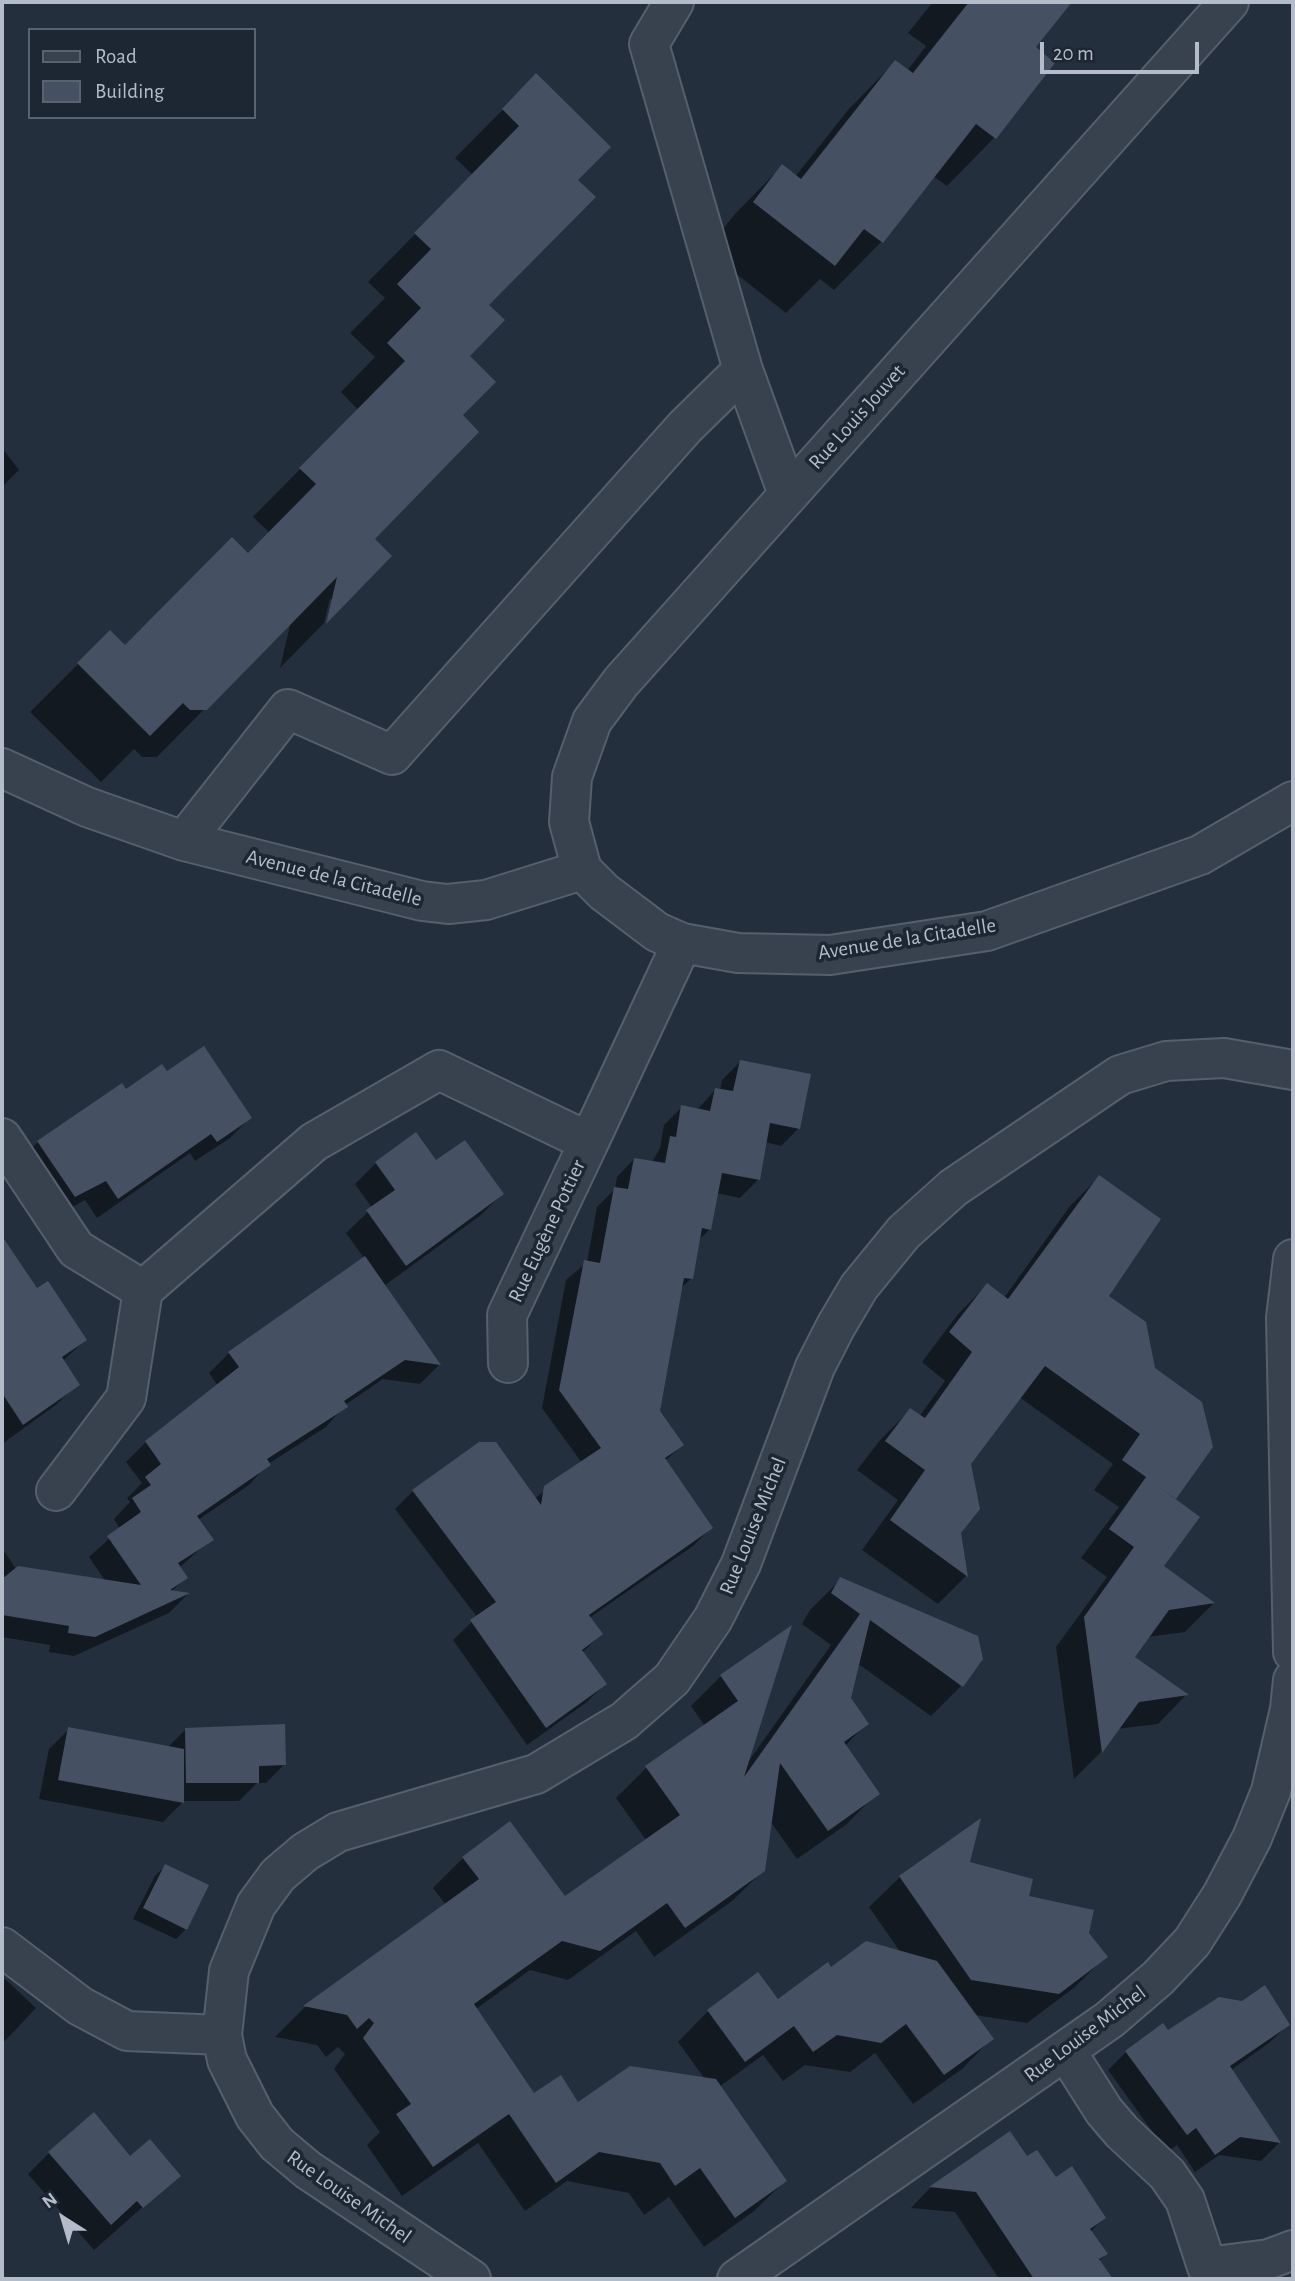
<!DOCTYPE html>
<meta charset="utf-8">
<style>
body{margin:0}
#map{position:relative;width:1295px;height:2281px;overflow:hidden;background:#242f3e;font-family:"Alegreya Sans",sans-serif}
canvas{display:block}
.frame{position:absolute;inset:0;border:4px solid #b4bcc9;pointer-events:none}
.legend{position:absolute;left:28px;top:28px;width:228px;height:91px;box-sizing:border-box;background:#1d2633;border:2px solid #59626f;margin:0;padding:9px 12px;list-style:none;font-size:21px;color:#b4bcc9}
.legend li{display:flex;align-items:center;gap:14px;height:35px}
.legend b{width:35px;border:2px solid #59626f}
.north{position:absolute;left:28px;top:2183px;width:70px;height:70px;-webkit-text-stroke:5px #1d2633;paint-order:stroke;rotate:323deg;font-size:19px;font-weight:700;line-height:28px;text-align:center;color:#b4bcc9}
.north::after{content:'';display:block;margin:auto;width:24px;height:32px;background:#b4bcc9;clip-path:polygon(50% 0,100% 100%,50% 72%,0 100%)}
.scale{position:absolute;left:1040px;top:42px;width:159px;height:32px;box-sizing:border-box;border:4px solid #b4bcc9;border-top:0;padding-left:9px;font-size:21px;line-height:24px;white-space:nowrap;color:#b4bcc9;-webkit-text-stroke:5px #1d2633;paint-order:stroke}
</style>
<div id="map">
<canvas width="1295" height="2281"></canvas>
<div class="frame"></div>
<ul class="legend">
<li><b style="height:9px;background:#38414e"></b>Road</li>
<li><b style="height:19px;background:#455162"></b>Building</li>
</ul>
<div class="north">N</div>
<div class="scale">20 m</div>
</div>
<script>
const c = document.querySelector('canvas').getContext('2d');
c.lineJoin = 'round';
function fillPath(path, color) { c.fillStyle = color; c.fill(path, 'evenodd'); }
const shape = rows => new Path2D(rows.map(r => 'M' + r).join(''));
function strokePath(path, color, width, dash) { c.strokeStyle = color; c.lineWidth = width; c.lineCap = dash ? 'butt' : 'round'; c.setLineDash(dash || []); c.stroke(path); }
function write(font, color, halo, rows, align = 'center') {
  c.font = font + ' "Alegreya Sans",sans-serif'; c.lineWidth = 7; c.setLineDash([]); c.textBaseline = 'middle'; c.strokeStyle = halo; c.fillStyle = color; for (const [text, x, y, turn = 0] of rows) {
    c.save(); c.translate(x, y); c.rotate((+turn || 0) * Math.PI / 180); c.textAlign = isNaN(turn) ? turn : align; if (halo) c.strokeText(text, 0, 0); c.fillText(text, 0, 0); c.restore();
  }
}
const shadow = shape([
 [933,2,1070,2,1034,47,1052,63,994,138,947,186,933,176,881,242,834,290,820,279,786,313,706,250,735,214,782,166,795,177,848,110,895,62,907,71,926,46,908,33],
 [536,76,576,180,487,305,467,356,461,416,372,539,334,600,330,599,324,623,280,668,291,621,157,757,142,757,134,749,101,782,30,712,110,632,125,647,248,555,270,533,253,517,358,410,341,392,375,357,350,333,385,298,368,282,473,175,455,158],
 [2,448,19,470,2,487],
 [740,1062,799,1128,781,1146,765,1142,758,1180,740,1198,716,1193,710,1229,698,1241,692,1278,680,1289,659,1411,682,1445,665,1461,711,1528,693,1546,589,1618,601,1634,582,1653,605,1684,587,1702,527,1745,453,1640,477,1617,395,1509,413,1491,534,1499,582,1463,542,1408,566,1280,587,1262,597,1207,615,1189,617,1177,634,1159,652,1162,660,1148,664,1125,682,1107,697,1110,715,1090,720,1091,722,1080],
 [167,1074,250,1118,230,1138,195,1161,190,1153,97,1218,85,1200,54,1217,17,1163,38,1142],
 [376,1163,435,1163,502,1194,481,1215,384,1286,439,1365,420,1384,383,1379,345,1405,326,1427,268,1464,249,1485,198,1520,211,1539,179,1568,186,1578,171,1592,187,1595,169,1613,74,1656,49,1652,50,1645,2,1637,2,1548,16,1569,106,1582,89,1557,120,1529,114,1519,130,1502,127,1498,142,1483,126,1462,146,1442,218,1386,209,1373,229,1353,364,1258,346,1233,372,1208,355,1184],
 [1099,1177,1106,1297,1175,1498,1162,1566,1213,1604,1185,1632,1147,1637,1132,1657,1186,1695,1158,1724,1117,1729,1101,1752,1074,1779,1056,1647,1107,1577,1081,1558,1119,1507,1094,1490,1113,1464,1019,1397,969,1464,959,1533,966,1576,938,1604,862,1550,898,1500,857,1470,881,1439,910,1410,919,1417,945,1381,922,1362,958,1314,987,1285,1004,1298,1070,1206],
 [2,1253,16,1277,37,1291,85,1340,63,1361,77,1384,57,1404,2,1444],
 [840,1580,961,1686,931,1716,857,1663,849,1698,866,1724,845,1746,877,1793,847,1824,797,1859,770,1821,763,1871,732,1901,654,1957,636,1931,568,1980,530,1970,476,2009,533,2096,577,2104,705,2079,678,2042,708,2011,757,1974,777,2001,830,1969,901,1953,869,1907,900,1877,978,1822,968,1863,1087,1933,1105,1957,1075,1987,1027,2023,974,2015,992,2038,962,2069,913,2104,875,2053,850,2072,805,2065,783,2081,763,2055,719,2087,785,2181,754,2211,704,2247,669,2197,644,2215,629,2193,567,2181,525,2211,478,2143,402,2196,367,2145,380,2132,334,2069,345,2054,338,2047,326,2057,317,2045,275,2037,304,2008,446,1905,433,1888,463,1858,565,1898,646,1840,616,1798,646,1768,705,1726,691,1706,721,1676,789,1629,748,1762,831,1645,802,1624,810,1610],
 [69,1729,167,1748,185,1730,285,1764,266,1783,257,1783,239,1801,184,1801,163,1822,39,1799,49,1749],
 [165,1866,186,1929,176,1939,133,1919,155,1876],
 [5,1979,36,2008,2,2044,2,1982],
 [1288,2025,1269,2043,1231,2070,1279,2143,1261,2161,1219,2155,1195,2172,1177,2145,1167,2152,1108,2070,1126,2052,1168,2033],
 [1010,2133,1027,2159,1104,2218,1090,2232,1106,2254,1098,2262,1111,2279,999,2279,955,2212,911,2208,930,2188],
 [49,2153,179,2175,94,2250,28,2174]
]);
const building = shape([
 [969,2,1072,2,1036,47,1055,63,996,139,976,124,883,243,864,229,835,266,753,202,782,164,801,179,895,60,913,73],
 [536,73,611,147,578,180,596,197,489,305,505,320,470,356,496,382,463,415,479,432,375,539,392,556,326,624,337,577,207,710,190,710,183,703,150,736,77,663,110,630,125,645,232,537,248,553,316,484,299,468,405,361,387,343,421,308,397,284,431,249,414,233,519,126,502,109],
 [204,1046,252,1118,217,1142,211,1134,118,1199,106,1181,75,1197,37,1141,122,1083,126,1089,162,1064,167,1071],
 [740,1060,811,1074,800,1129,770,1123,760,1180,722,1173,711,1230,702,1228,693,1279,684,1278,660,1411,684,1445,665,1458,713,1528,589,1615,603,1634,582,1650,607,1684,546,1728,470,1620,496,1602,412,1490,479,1442,496,1442,541,1505,544,1486,601,1448,559,1390,584,1260,600,1263,614,1187,628,1189,634,1158,665,1163,670,1136,676,1137,681,1105,710,1111,715,1088,733,1091],
 [416,1132,436,1160,465,1140,504,1194,406,1266,366,1210,395,1190,375,1162],
 [1099,1175,1161,1219,1109,1296,1146,1322,1155,1368,1202,1402,1213,1447,1176,1499,1158,1486,1200,1517,1164,1566,1215,1603,1169,1610,1135,1657,1189,1695,1139,1702,1102,1753,1084,1617,1134,1547,1109,1529,1146,1477,1122,1460,1140,1434,1045,1366,971,1464,980,1509,961,1533,968,1577,890,1520,925,1470,885,1441,910,1408,925,1418,972,1352,949,1332,987,1283,1008,1299],
 [2,1236,37,1288,48,1281,87,1340,62,1357,80,1385,23,1425,2,1393],
 [365,1256,441,1365,405,1360,344,1401,348,1407,267,1459,271,1465,197,1516,214,1540,178,1563,188,1578,170,1590,190,1593,95,1637,68,1633,69,1626,2,1615,2,1579,18,1566,141,1585,107,1536,141,1512,132,1498,151,1485,145,1477,161,1464,145,1441,239,1367,228,1352],
 [840,1577,978,1636,983,1659,963,1687,870,1620,851,1698,869,1724,844,1742,880,1794,828,1831,780,1763,765,1871,685,1928,667,1903,600,1951,562,1941,474,2004,534,2093,561,2075,578,2102,630,2066,716,2079,787,2181,735,2218,700,2168,675,2186,660,2163,599,2152,556,2183,509,2114,433,2167,396,2114,411,2104,363,2038,374,2023,369,2018,357,2029,347,2015,303,2006,479,1879,462,1857,510,1821,565,1896,680,1815,645,1766,738,1701,720,1675,792,1625,744,1777,860,1614,831,1593],
 [285,1724,286,1765,259,1766,259,1783,186,1783,185,1728],
 [68,1727,184,1749,184,1803,58,1780],
 [981,1818,970,1862,1033,1879,1029,1896,1094,1910,1089,1933,1108,1957,1059,1994,971,1980,899,1876],
 [165,1864,209,1885,187,1930,143,1908],
 [866,1941,937,1961,994,2039,944,2075,906,2024,881,2043,837,2035,813,2052,794,2026,745,2062,707,2010,758,1972,778,1999,828,1962,831,1967],
 [1265,1985,1290,2025,1230,2066,1281,2143,1240,2137,1215,2155,1196,2128,1187,2135,1125,2051,1163,2023,1168,2030,1219,1997,1242,2001],
 [94,2112,130,2156,150,2139,181,2176,143,2208,137,2201,111,2225,48,2152],
 [1010,2131,1027,2156,1037,2150,1056,2177,1072,2166,1106,2218,1090,2229,1108,2254,1099,2259,1113,2279,1034,2279,976,2192,929,2187]
]);
const minor = shape([
 [674,2,649,44,743,370,788,494],
 [1229,2,621,682,592,721,572,777,569,822,582,870,604,892,657,932,682,943,738,953,830,955,987,931,1200,855,1293,801],
 [2,768,87,807,184,841,422,901,448,904,486,900,582,870],
 [184,841,288,709,392,755,685,427,743,370],
 [2,1138,76,1249,143,1290,314,1142,439,1070,589,1142,682,943],
 [1293,1259,1286,1318,1293,1652],
 [508,1363,507,1315,589,1142],
 [56,1491,126,1398,143,1290],
 [2,1947,80,2006,127,2031,222,2035],
 [1066,2051,1104,2111,1122,2132,1167,2174,1185,2200,1207,2267,1269,2259,1293,2250],
 [471,2279,308,2170,277,2144,255,2116,227,2060,222,2035,229,1971,256,1905,278,1875,305,1852,338,1832,536,1774,624,1721,672,1679,713,1619,741,1564,815,1367,836,1326,859,1287,904,1232,953,1188,1120,1075,1166,1061,1224,1058,1293,1070],
 [737,2279,1109,2020,1158,1978,1192,1942,1222,1895,1252,1838,1271,1791,1290,1709,1293,1680]
]);
const streetNames = [
 ["Rue Louis Jouvet",857,417,-48],
 ["Avenue de la Citadelle",334,878,14],
 ["Avenue de la Citadelle",907,939,-9],
 ["Rue Eugène Pottier",547,1231,-65],
 ["Rue Louise Michel",753,1526,-68],
 ["Rue Louise Michel",1085,2034,-37],
 ["Rue Louise Michel",349,2197,35]
];
fillPath(shadow, '#0007');
fillPath(building, '#455162');
strokePath(minor, '#565f6c', 42);
strokePath(minor, '#38414e', 38);
write('21px', '#b4bcc9', '#1d2633', streetNames);
</script>
